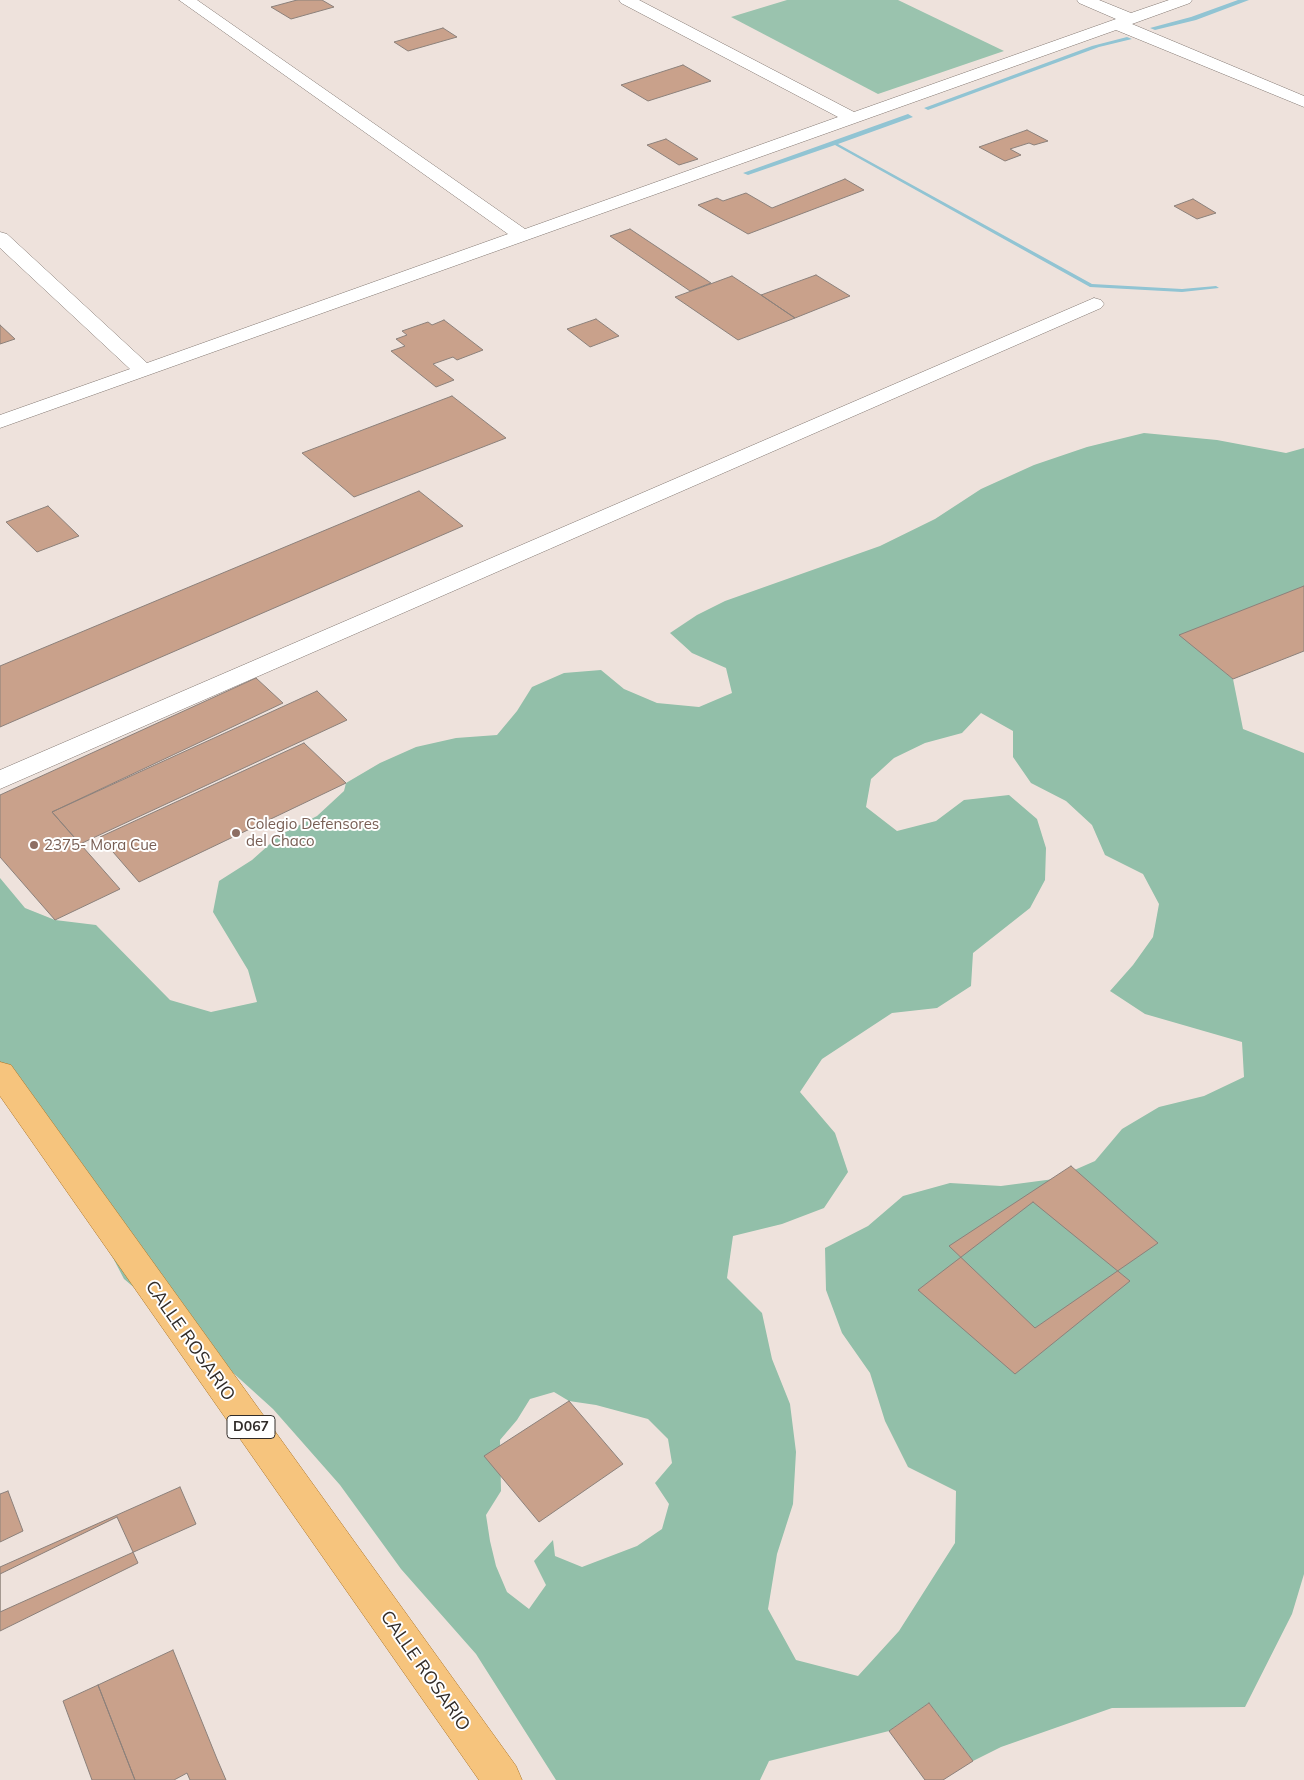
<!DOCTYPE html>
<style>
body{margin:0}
canvas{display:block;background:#eee2dc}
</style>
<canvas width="1304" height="1780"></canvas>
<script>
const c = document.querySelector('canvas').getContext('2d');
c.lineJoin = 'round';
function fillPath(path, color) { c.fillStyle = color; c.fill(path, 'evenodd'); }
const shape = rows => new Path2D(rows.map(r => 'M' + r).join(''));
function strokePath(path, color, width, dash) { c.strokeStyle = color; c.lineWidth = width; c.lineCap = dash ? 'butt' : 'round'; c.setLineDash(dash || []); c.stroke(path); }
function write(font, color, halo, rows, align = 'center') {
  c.font = font + ' Mulish,sans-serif'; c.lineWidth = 4; c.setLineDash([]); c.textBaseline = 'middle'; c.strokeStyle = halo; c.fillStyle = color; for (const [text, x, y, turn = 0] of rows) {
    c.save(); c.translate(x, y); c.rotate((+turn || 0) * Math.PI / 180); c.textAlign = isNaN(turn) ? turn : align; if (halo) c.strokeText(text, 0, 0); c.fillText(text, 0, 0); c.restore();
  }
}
const green = shape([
 [787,0,898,0,1004,51,878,94,731,17]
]);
const forest = shape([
 [1144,433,1217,440,1286,453,1304,448,1304,603,1205,634,1180,635,1233,679,1243,729,1304,753,1304,1574,1292,1614,1245,1707,1112,1708,1001,1747,973,1761,929,1703,889,1731,769,1761,760,1780,556,1780,476,1654,401,1569,340,1485,273,1409,199,1342,124,1279,87,1208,0,1090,0,878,25,908,55,920,96,925,170,1000,211,1012,257,1002,248,970,213,912,219,881,252,860,280,835,317,816,344,791,346,783,380,763,416,747,456,738,497,735,517,711,532,687,564,673,601,670,624,689,657,703,699,707,732,693,726,668,692,653,670,633,697,615,725,601,880,546,935,519,981,489,1034,465,1087,447],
 [981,713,1013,731,1013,757,1031,783,1066,801,1092,825,1105,855,1143,874,1159,904,1153,937,1133,965,1110,991,1145,1014,1242,1042,1244,1077,1204,1096,1159,1107,1122,1129,1095,1161,1054,1179,1001,1186,950,1183,903,1196,868,1226,825,1248,826,1290,842,1333,870,1373,885,1421,908,1467,956,1491,955,1543,899,1631,858,1676,796,1660,768,1609,777,1554,793,1504,796,1452,790,1404,772,1359,762,1313,727,1278,733,1236,782,1224,824,1208,848,1172,835,1133,800,1092,822,1059,892,1013,937,1008,971,986,973,953,1030,908,1045,880,1046,848,1037,819,1009,795,964,800,936,821,897,831,866,807,871,779,894,758,925,743,962,733],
 [554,1392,569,1401,596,1405,648,1419,668,1439,672,1463,655,1483,669,1504,662,1529,637,1546,582,1567,555,1556,553,1540,534,1561,546,1585,529,1609,507,1592,496,1566,490,1541,486,1515,501,1491,500,1440,517,1420,530,1399]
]);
const water = shape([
 [1238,0,1249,0,1196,20,1155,30,1150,28,1191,17],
 [1127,37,1132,39,1099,47,928,110,924,108,1092,46],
 [908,114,913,117,838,144,1092,284,1182,289,1216,286,1219,288,1182,292,1090,287,835,145,748,175,743,173]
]);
const building = shape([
 [297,0,322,0,334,7,291,19,271,7,297,0],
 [443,28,457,37,408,51,394,42,443,28],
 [683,65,711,81,648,101,621,85,683,65],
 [1027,130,1048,141,1034,145,1029,143,1010,149,1021,155,1005,161,979,147,1027,130],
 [666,139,698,159,679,165,647,145,666,139],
 [845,179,864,190,748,234,698,205,717,198,723,201,746,193,772,208,845,179],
 [1193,199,1216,213,1197,219,1174,206,1193,199],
 [630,229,711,283,690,291,610,236,630,229],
 [816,275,850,296,795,318,761,295,816,275],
 [732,276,761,295,795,318,738,340,675,297,732,276],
 [596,319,619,336,590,347,567,329,596,319],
 [444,320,483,350,457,360,453,357,433,364,454,380,436,387,391,351,405,346,396,339,407,335,402,331,428,322,432,325,444,320],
 [0,325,15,339,0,344,0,325],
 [452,396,506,438,354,497,302,453,452,396],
 [419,491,463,526,0,727,0,666,419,491],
 [48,506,79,536,37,552,6,522,48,506],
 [1304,586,1304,651,1233,679,1179,635,1304,586],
 [256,678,283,703,52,812,120,889,55,920,0,857,0,795,256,678],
 [317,691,347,720,80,844,52,812,317,691],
 [304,743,346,783,139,882,100,837,304,743],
 [1071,1166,1158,1243,1035,1328,949,1246,1071,1166],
 [1033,1202,1130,1281,1015,1374,918,1290,1033,1202],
 [569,1401,623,1464,539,1522,484,1456,569,1401],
 [180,1487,196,1524,0,1612,0,1567,180,1487],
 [8,1491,23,1531,0,1542,0,1494,8,1491],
 [117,1517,138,1563,0,1631,0,1574,117,1517],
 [173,1650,217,1759,226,1780,190,1780,187,1773,174,1780,135,1780,98,1685,173,1650],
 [98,1685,135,1780,92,1780,63,1701,98,1685],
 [929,1703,973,1761,943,1780,925,1780,889,1731,929,1703]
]);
const minor = shape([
 [179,0,197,0,525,229,838,117,621,3,619,0,639,0,854,112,1116,19,1079,3,1077,0,1099,0,1131,13,1169,0,1192,0,1190,3,1132,24,1304,96,1304,107,1116,30,0,428,0,415,130,369,0,248,0,232,7,234,147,363,508,234,179,0],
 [1094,298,1101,300,1104,304,1101,308,0,789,0,770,1094,298]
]);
const major = shape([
 [0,1062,11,1065,516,1766,522,1780,479,1780,0,1096,0,1062]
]);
const markers = [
 [236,833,5,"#8d6e63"],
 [34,845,5,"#8d6e63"]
];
const shields = [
 [251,1427,48]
];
const shieldNames = [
 ["D067",251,1427]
];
const educationNames = [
 ["Colegio Defensores",246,824],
 ["del Chaco",246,841],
 ["2375- Mora Cue",44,845]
];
const nearStreetnames = [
 ["CALLE ROSARIO",190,1341,55],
 ["CALLE ROSARIO",425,1671,55]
];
fillPath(green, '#9ac3ae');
fillPath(forest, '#92bfa9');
fillPath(water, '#91c4d3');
fillPath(building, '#c9a18b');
strokePath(building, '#8c817b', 1);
strokePath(minor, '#837872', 1);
strokePath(major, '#ad7527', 1);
fillPath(minor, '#fff');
fillPath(major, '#f6c47d');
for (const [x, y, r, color] of markers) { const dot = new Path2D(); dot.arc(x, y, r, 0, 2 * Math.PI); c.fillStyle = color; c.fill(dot); strokePath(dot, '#fff', 2); }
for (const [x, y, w] of shields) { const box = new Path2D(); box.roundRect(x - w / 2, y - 11.5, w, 23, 4); c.fillStyle = '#fff'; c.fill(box); strokePath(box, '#312c29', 1); }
write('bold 14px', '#312c29', null, shieldNames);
write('15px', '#785e54', '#fff', educationNames, 'left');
write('18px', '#312c29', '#fff', nearStreetnames);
</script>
